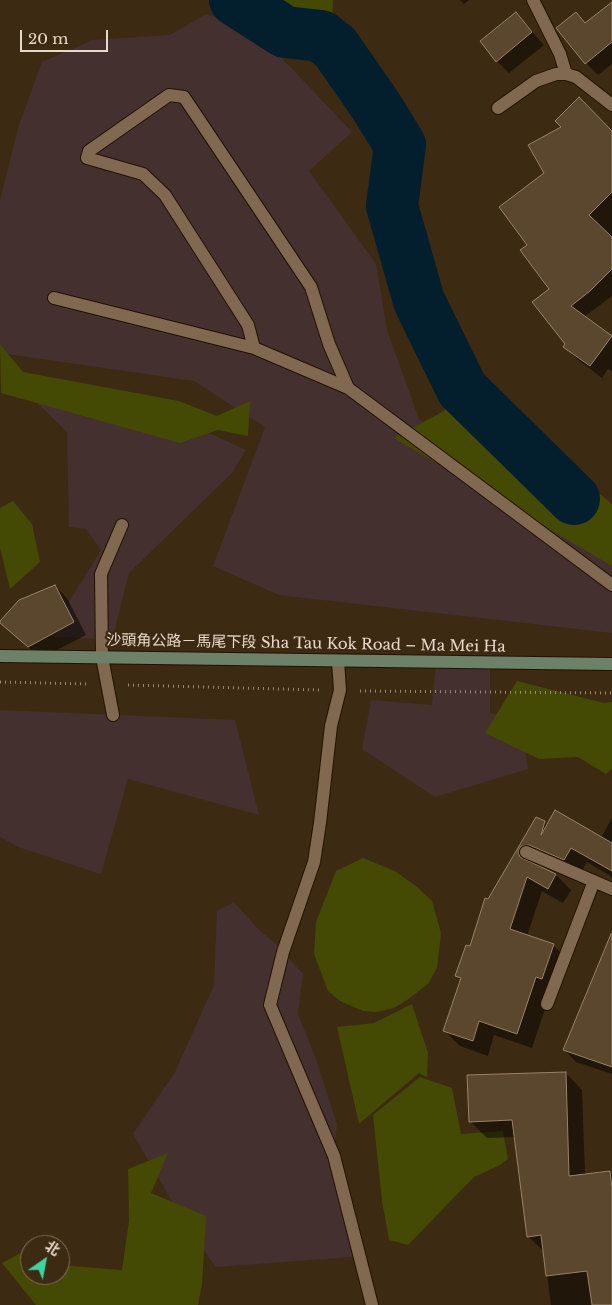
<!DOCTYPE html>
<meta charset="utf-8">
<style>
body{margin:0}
#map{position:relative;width:612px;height:1305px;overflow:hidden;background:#3d2a12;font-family:"Libre Baskerville","Noto Sans SC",serif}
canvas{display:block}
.north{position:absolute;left:20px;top:1235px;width:50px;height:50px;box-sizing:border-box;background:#3d2a12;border:1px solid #81705c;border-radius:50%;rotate:33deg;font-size:14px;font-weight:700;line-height:20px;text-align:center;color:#e6d9cb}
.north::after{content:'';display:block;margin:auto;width:18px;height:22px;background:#3cd4a4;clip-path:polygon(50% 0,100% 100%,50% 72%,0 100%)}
.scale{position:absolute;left:20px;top:30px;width:88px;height:22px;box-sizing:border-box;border:2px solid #e6d9cb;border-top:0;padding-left:6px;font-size:15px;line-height:18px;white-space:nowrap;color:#e6d9cb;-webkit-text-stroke:4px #3d2a12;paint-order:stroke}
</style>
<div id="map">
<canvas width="612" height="1305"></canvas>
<div class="north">北</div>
<div class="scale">20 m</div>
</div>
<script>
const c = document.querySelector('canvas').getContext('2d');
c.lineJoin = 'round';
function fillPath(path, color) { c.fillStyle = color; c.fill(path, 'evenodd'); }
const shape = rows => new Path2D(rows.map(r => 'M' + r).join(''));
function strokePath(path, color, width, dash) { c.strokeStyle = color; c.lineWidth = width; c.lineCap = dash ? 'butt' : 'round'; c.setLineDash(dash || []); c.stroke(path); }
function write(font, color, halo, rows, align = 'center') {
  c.font = font + ' "Libre Baskerville","Noto Sans SC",serif'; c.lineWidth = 4.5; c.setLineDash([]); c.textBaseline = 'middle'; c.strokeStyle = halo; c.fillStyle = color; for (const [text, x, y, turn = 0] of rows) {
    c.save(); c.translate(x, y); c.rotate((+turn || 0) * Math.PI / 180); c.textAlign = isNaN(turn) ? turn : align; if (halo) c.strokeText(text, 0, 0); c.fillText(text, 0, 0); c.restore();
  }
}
const industrial = shape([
 [206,14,261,36,352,132,309,171,376,264,387,330,419,419,612,534,612,633,279,595,213,566,265,427,194,381,0,353,0,201,19,125,42,62,93,40,170,35],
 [29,395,131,397,246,450,232,473,129,573,112,640,48,636,101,550,86,529,69,527,67,432],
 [436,662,490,663,490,713,521,720,528,769,435,797,362,749,371,700,432,705],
 [0,710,235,720,259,815,128,779,101,874,18,847,0,837],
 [234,902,259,930,276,944,303,974,298,1014,316,1059,337,1124,334,1156,346,1178,352,1257,216,1267,188,1229,133,1134,175,1072,214,985,217,911]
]);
const green = shape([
 [264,0,333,0,332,30,303,26,263,14],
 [0,344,23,372,179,401,217,416,250,401,248,436,218,430,180,443,1,393],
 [476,371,530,436,612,504,612,566,394,438,444,411],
 [13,501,32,524,40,562,10,589,0,548,0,508],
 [517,681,604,703,612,702,612,769,606,774,578,757,539,759,485,733],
 [363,858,395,871,417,887,432,901,441,933,437,968,428,984,407,1000,394,1008,376,1012,363,1011,340,1001,328,991,314,954,316,922,336,871],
 [412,1004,428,1053,427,1077,419,1073,359,1124,337,1027,374,1023],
 [420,1077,452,1088,461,1134,503,1131,508,1159,500,1165,474,1177,408,1245,389,1240,382,1201,373,1115],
 [168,1153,151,1193,206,1216,202,1284,198,1305,36,1305,2,1263,30,1248,30,1275,60,1275,60,1265,122,1270,129,1221,128,1169]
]);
const shadow = shape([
 [460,0,469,0,464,4],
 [612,4,612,64,598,75,586,63,576,13,586,24],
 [516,14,544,45,509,73,497,61],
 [612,133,612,296,584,317,612,338,612,371,608,369,602,378,577,359,565,346,566,344,550,290,529,245],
 [55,586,67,598,86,635,41,658,0,622],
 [612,818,612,877,587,862,580,874,536,861,534,865,556,875,571,890,563,903,542,891,527,936,553,945,568,960,551,991,532,1048,494,1035,488,1056,460,1046,445,1031,461,980,457,976,470,948,489,900,536,819,548,825,601,838],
 [612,947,612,1074,576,1062,564,1049],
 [566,1073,582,1090,585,1175,609,1173,612,1175,612,1305,551,1305,544,1252,528,1236,516,1137,487,1138,470,1121]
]);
const river = shape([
 [235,0,285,32,321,36,335,47,376,106,400,145,392,206,419,301,462,389,574,499]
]);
const building = shape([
 [612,2,612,42,585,64,556,28,576,12,585,23,612,2],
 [516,12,532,32,496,62,480,41,516,12],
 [579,97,612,131,612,192,589,215,612,237,612,269,590,291,571,306,612,336,590,366,563,347,565,344,532,302,549,289,520,250,527,245,499,207,544,173,528,145,561,127,555,121,579,97],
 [55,585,74,622,28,647,0,623,0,621,19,600,55,585],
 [555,810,612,843,612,871,571,848,564,860,529,845,521,846,518,852,520,857,556,874,548,889,527,877,510,929,554,944,542,979,536,977,517,1034,479,1021,473,1041,443,1031,461,978,455,976,466,945,470,946,485,898,488,899,536,817,545,821,541,835,555,810],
 [611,934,612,934,612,1067,563,1050,611,934],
 [566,1072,569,1176,610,1171,612,1188,612,1305,592,1305,587,1271,546,1276,541,1235,527,1237,512,1120,469,1122,467,1075,566,1072]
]);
const path = shape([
 [0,682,86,684],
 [128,685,319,690],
 [360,691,612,693]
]);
const service = shape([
 [533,0,560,54,566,74],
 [498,108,536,81,556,74,566,74,576,77,612,105],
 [54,298,254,348],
 [348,388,329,344,311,287,184,97,169,95,89,151,87,158,143,174,165,195,248,325,254,348,348,388,612,585],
 [113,715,102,657,101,574,122,525],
 [526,852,612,889],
 [547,1004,594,881]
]);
const minor = shape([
 [338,661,340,690,331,726,320,823,314,862,283,952,270,1005,334,1156,372,1305]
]);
const secondary = shape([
 [0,656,612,664]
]);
const streetNames = [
 ["沙頭角公路－馬尾下段 Sha Tau Kok Road – Ma Mei Ha",306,644,1]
];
fillPath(industrial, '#44302f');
fillPath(green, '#444904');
fillPath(shadow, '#0007');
strokePath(river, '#031f2d', 52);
fillPath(building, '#5b462e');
strokePath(building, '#9a8268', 1);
strokePath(service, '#241200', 14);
strokePath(minor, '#241200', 14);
strokePath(secondary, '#241200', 14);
strokePath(path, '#978774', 3, [1, 4]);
strokePath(service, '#806950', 12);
strokePath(minor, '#806950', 12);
strokePath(secondary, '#6c8168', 12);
write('15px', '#e6d9cb', '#3d2a12', streetNames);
</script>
